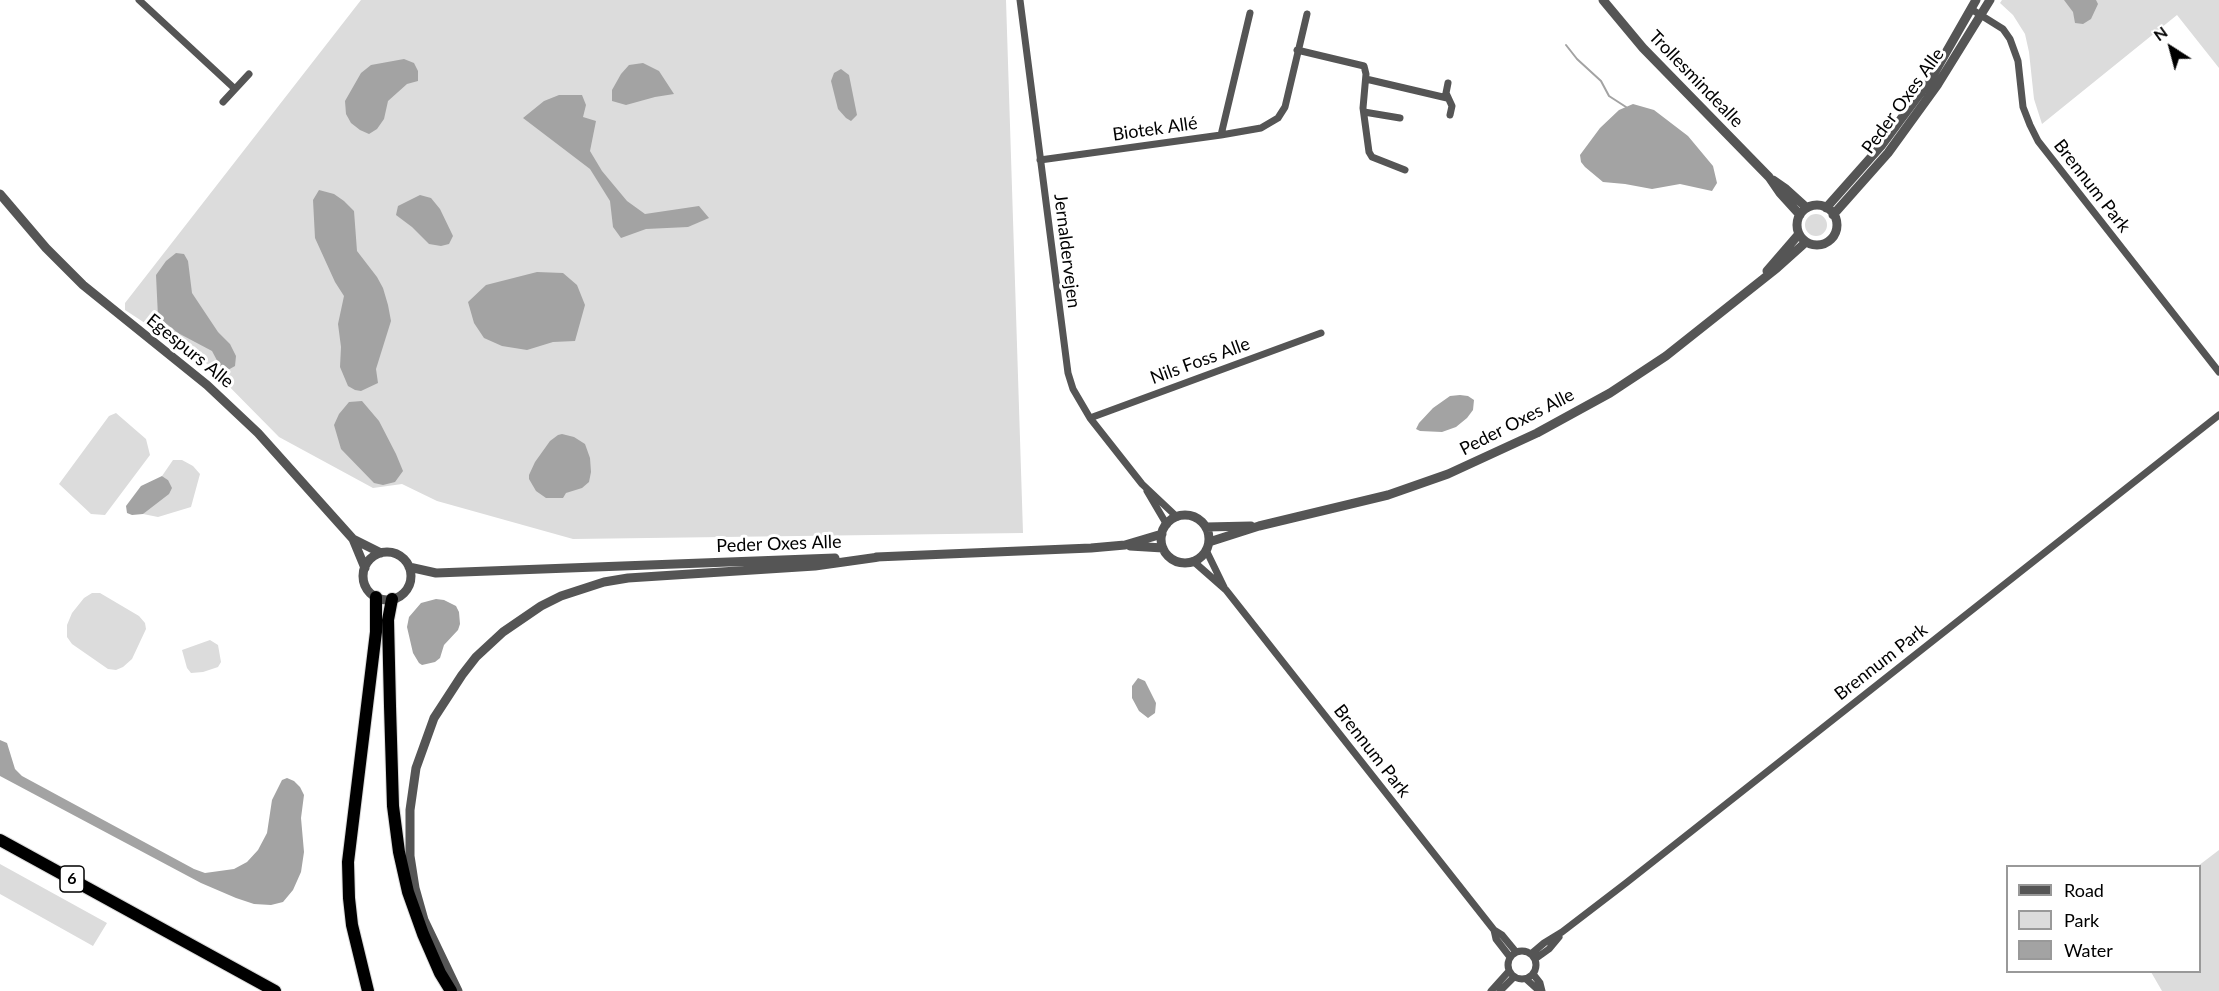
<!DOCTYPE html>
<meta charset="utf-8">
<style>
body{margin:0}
#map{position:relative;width:2219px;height:991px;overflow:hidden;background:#fff;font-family:Lato,sans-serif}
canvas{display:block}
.legend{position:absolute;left:2006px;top:865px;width:195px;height:108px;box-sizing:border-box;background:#fff;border:2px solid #999;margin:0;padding:8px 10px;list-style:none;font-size:18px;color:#000}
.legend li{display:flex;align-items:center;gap:12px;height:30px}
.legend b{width:30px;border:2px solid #999}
.north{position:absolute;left:2141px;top:18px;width:60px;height:60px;-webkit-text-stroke:4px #fff;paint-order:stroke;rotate:324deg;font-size:16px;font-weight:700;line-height:24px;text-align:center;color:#000}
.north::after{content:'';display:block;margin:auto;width:21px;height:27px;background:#000;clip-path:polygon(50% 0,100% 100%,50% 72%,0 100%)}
</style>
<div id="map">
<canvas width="2219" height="991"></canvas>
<ul class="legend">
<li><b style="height:8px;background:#555"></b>Road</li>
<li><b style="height:16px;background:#dcdcdc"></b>Park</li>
<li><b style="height:16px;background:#a3a3a3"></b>Water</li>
</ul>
<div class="north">N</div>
</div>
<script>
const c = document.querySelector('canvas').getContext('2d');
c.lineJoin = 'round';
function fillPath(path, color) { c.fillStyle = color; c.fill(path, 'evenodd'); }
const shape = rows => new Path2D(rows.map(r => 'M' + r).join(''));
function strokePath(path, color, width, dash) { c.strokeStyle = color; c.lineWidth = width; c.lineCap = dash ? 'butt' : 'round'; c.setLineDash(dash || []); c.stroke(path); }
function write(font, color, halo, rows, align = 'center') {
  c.font = font + ' Lato,sans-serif'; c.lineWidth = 6; c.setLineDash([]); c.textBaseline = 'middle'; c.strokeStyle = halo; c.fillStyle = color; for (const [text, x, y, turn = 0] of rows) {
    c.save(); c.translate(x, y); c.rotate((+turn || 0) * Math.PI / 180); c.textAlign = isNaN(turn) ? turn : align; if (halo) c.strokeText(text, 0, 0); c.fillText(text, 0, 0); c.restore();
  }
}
const green = shape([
 [361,0,1006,0,1023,533,573,539,437,501,402,484,373,488,279,437,206,363,125,310,125,303],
 [2002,0,2219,0,2219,68,2177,15,2042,124,2034,99,2029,52,2025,34,2013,15,2000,3],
 '1805 225a11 11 0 1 1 22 0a11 11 0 1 1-22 0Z',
 [116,413,146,439,150,455,105,515,91,514,59,484,109,416],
 [173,460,182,460,193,466,200,474,191,507,158,517,143,514,168,480,162,476],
 [92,593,100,593,139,616,145,623,146,629,132,659,123,667,116,670,108,669,72,644,67,637,67,625,72,613,84,598],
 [210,640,218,645,221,662,218,667,203,672,191,673,187,668,182,650],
 [2219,850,2219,991,2162,991,2151,972,2200,972,2200,866,2198,866],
 [0,864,107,923,93,946,0,894]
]);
const water = shape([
 [2064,0,2096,0,2098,4,2091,19,2083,24,2075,23,2073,12],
 [404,59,414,63,418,71,418,81,407,84,388,101,384,119,377,129,369,134,360,130,351,123,346,114,345,101,361,73,371,65],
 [643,63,659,71,674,94,655,97,626,105,612,101,612,90,621,74,629,65],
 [841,69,849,75,857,115,851,121,846,118,838,109,831,81,834,73],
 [559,95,582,95,586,105,583,117,596,121,590,151,602,171,627,201,645,214,699,206,709,218,688,227,646,229,621,238,613,227,610,201,590,169,523,118,544,101],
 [1633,104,1654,110,1688,136,1713,166,1717,183,1712,191,1680,184,1652,189,1625,184,1603,182,1585,167,1581,162,1580,155,1600,128,1619,110],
 [319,190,334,194,344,201,354,211,357,251,377,277,383,288,388,305,391,321,376,369,378,383,361,391,355,390,348,386,340,367,341,347,338,324,344,296,335,282,315,238,313,200],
 [420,195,431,198,440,209,453,236,449,244,441,246,429,244,412,227,396,215,398,206],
 [176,253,184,254,188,261,192,293,218,332,230,344,236,356,235,366,228,370,221,368,212,351,178,333,158,317,156,275,166,261],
 [537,272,563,273,577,285,585,305,575,341,553,342,527,350,502,346,484,338,474,323,468,302,486,285],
 [1460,395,1468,396,1474,400,1473,410,1467,418,1456,427,1442,432,1420,431,1416,429,1419,423,1433,408,1450,396],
 [362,401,379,421,396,454,403,471,395,482,383,485,374,483,341,449,334,425,339,414,349,402],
 [562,434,574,437,585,444,590,458,591,472,589,482,582,488,566,493,563,498,546,498,536,491,529,479,529,475,535,462,550,441,558,435],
 [162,476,168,480,172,488,169,494,143,514,132,515,127,513,126,506,141,486],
 [436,599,444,600,456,606,459,612,460,624,458,630,444,645,440,658,435,662,422,665,419,663,413,653,407,627,409,617,421,603],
 [1138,678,1145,681,1156,703,1155,713,1148,718,1139,711,1132,698,1132,686],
 [0,740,7,743,15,769,22,776,194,869,205,873,234,869,247,862,258,850,267,833,272,800,282,780,287,778,294,781,300,787,304,795,301,818,304,852,301,872,293,890,283,902,271,905,254,904,236,898,201,883,0,776]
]);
const stream = shape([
 [1566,45,1577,59,1601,81,1609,96,1626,107]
]);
const minor = shape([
 [139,0,235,89],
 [1020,0,1068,373,1073,389,1090,418,1142,484,1177,517],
 [1971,9,2003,29,2010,39,2018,61,2023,107,2030,125,2038,141,2219,372],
 [1297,50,1364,66,1366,74,1363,108,1369,152,1372,157,1405,170],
 [1366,79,1447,98],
 [1448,83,1446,93,1452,106,1450,115],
 [223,102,249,74],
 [1364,112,1400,118],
 [1221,135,1261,128,1278,118,1285,107,1307,14],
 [1040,160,1221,135,1250,13],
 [1090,418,1321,333],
 [1147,491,1167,525],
 [1206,550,1224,587],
 [1193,561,1226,590,1494,930,1502,935,1516,952],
 [1494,930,1496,939,1510,957],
 '1508 965a14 14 0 1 1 28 0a14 14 0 1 1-28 0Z',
 [1531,954,1544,943,1562,932,1626,883,2219,415],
 [1535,959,1549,949,1559,937],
 [1533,974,1540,983,1542,991],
 [1526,979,1536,988,1541,989],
 [1491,991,1509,971],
 [1500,991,1514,977]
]);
const tertiary = shape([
 [1603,0,1643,48,1769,177,1780,193,1800,215],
 [1773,180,1786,189,1807,208],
 [0,194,46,248,83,285,207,385,258,433,353,539,365,568],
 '1797 225a20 20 0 1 1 40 0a20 20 0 1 1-40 0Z',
 [1826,208,1881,146,1932,77,1976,0],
 [1833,215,1888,153,1938,84,1990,0],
 [1767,271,1799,234],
 '1161 539a24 24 0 1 1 48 0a24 24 0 1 1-48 0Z',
 [1206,527,1251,526],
 [353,539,381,553],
 [1209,542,1259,526,1388,495,1448,474,1537,433,1610,393,1666,356,1777,268,1806,242],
 [1130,546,1163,548],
 '363 576a24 24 0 1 1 48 0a24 24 0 1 1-48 0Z',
 [876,557,1091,548,1125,545,1162,534],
 [409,567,436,573,835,558],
 [458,991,424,920,415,888,410,856,410,810,416,768,434,718,462,675,476,657,503,632,541,606,561,596,604,582,628,578,815,566,879,557]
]);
const trunk = shape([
 [392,599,388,620,390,706,393,806,399,852,408,892,423,934,440,973,451,991],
 [0,840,275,991],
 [368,991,352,925,349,898,348,862,376,632,376,597]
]);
const shields = [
 [72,879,24]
];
const shieldNames = [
 ["6",72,879]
];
const streetNames = [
 ["Trollesmindealle",1696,79,46],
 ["Peder Oxes Alle",1903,101,-54],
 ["Biotek Allé",1155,129,-8],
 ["Brennum Park",2092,186,52],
 ["Jernaldervejen",1067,251,83],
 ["Egespurs Alle",190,351,39],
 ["Nils Foss Alle",1200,361,-20],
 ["Peder Oxes Alle",1517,422,-27],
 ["Peder Oxes Alle",779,544,-2],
 ["Brennum Park",1881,662,-38],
 ["Brennum Park",1372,751,52]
];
fillPath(green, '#dcdcdc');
fillPath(water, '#a3a3a3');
strokePath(stream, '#a3a3a3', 2);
strokePath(trunk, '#dbdbdb', 14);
strokePath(minor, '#555', 7);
strokePath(tertiary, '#555', 9);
strokePath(trunk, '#000', 12);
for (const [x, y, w] of shields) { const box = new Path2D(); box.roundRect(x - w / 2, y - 13, w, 26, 4.5); c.fillStyle = '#fff'; c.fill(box); strokePath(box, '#000', 1.5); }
write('bold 16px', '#000', null, shieldNames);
write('18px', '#000', '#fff', streetNames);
</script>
